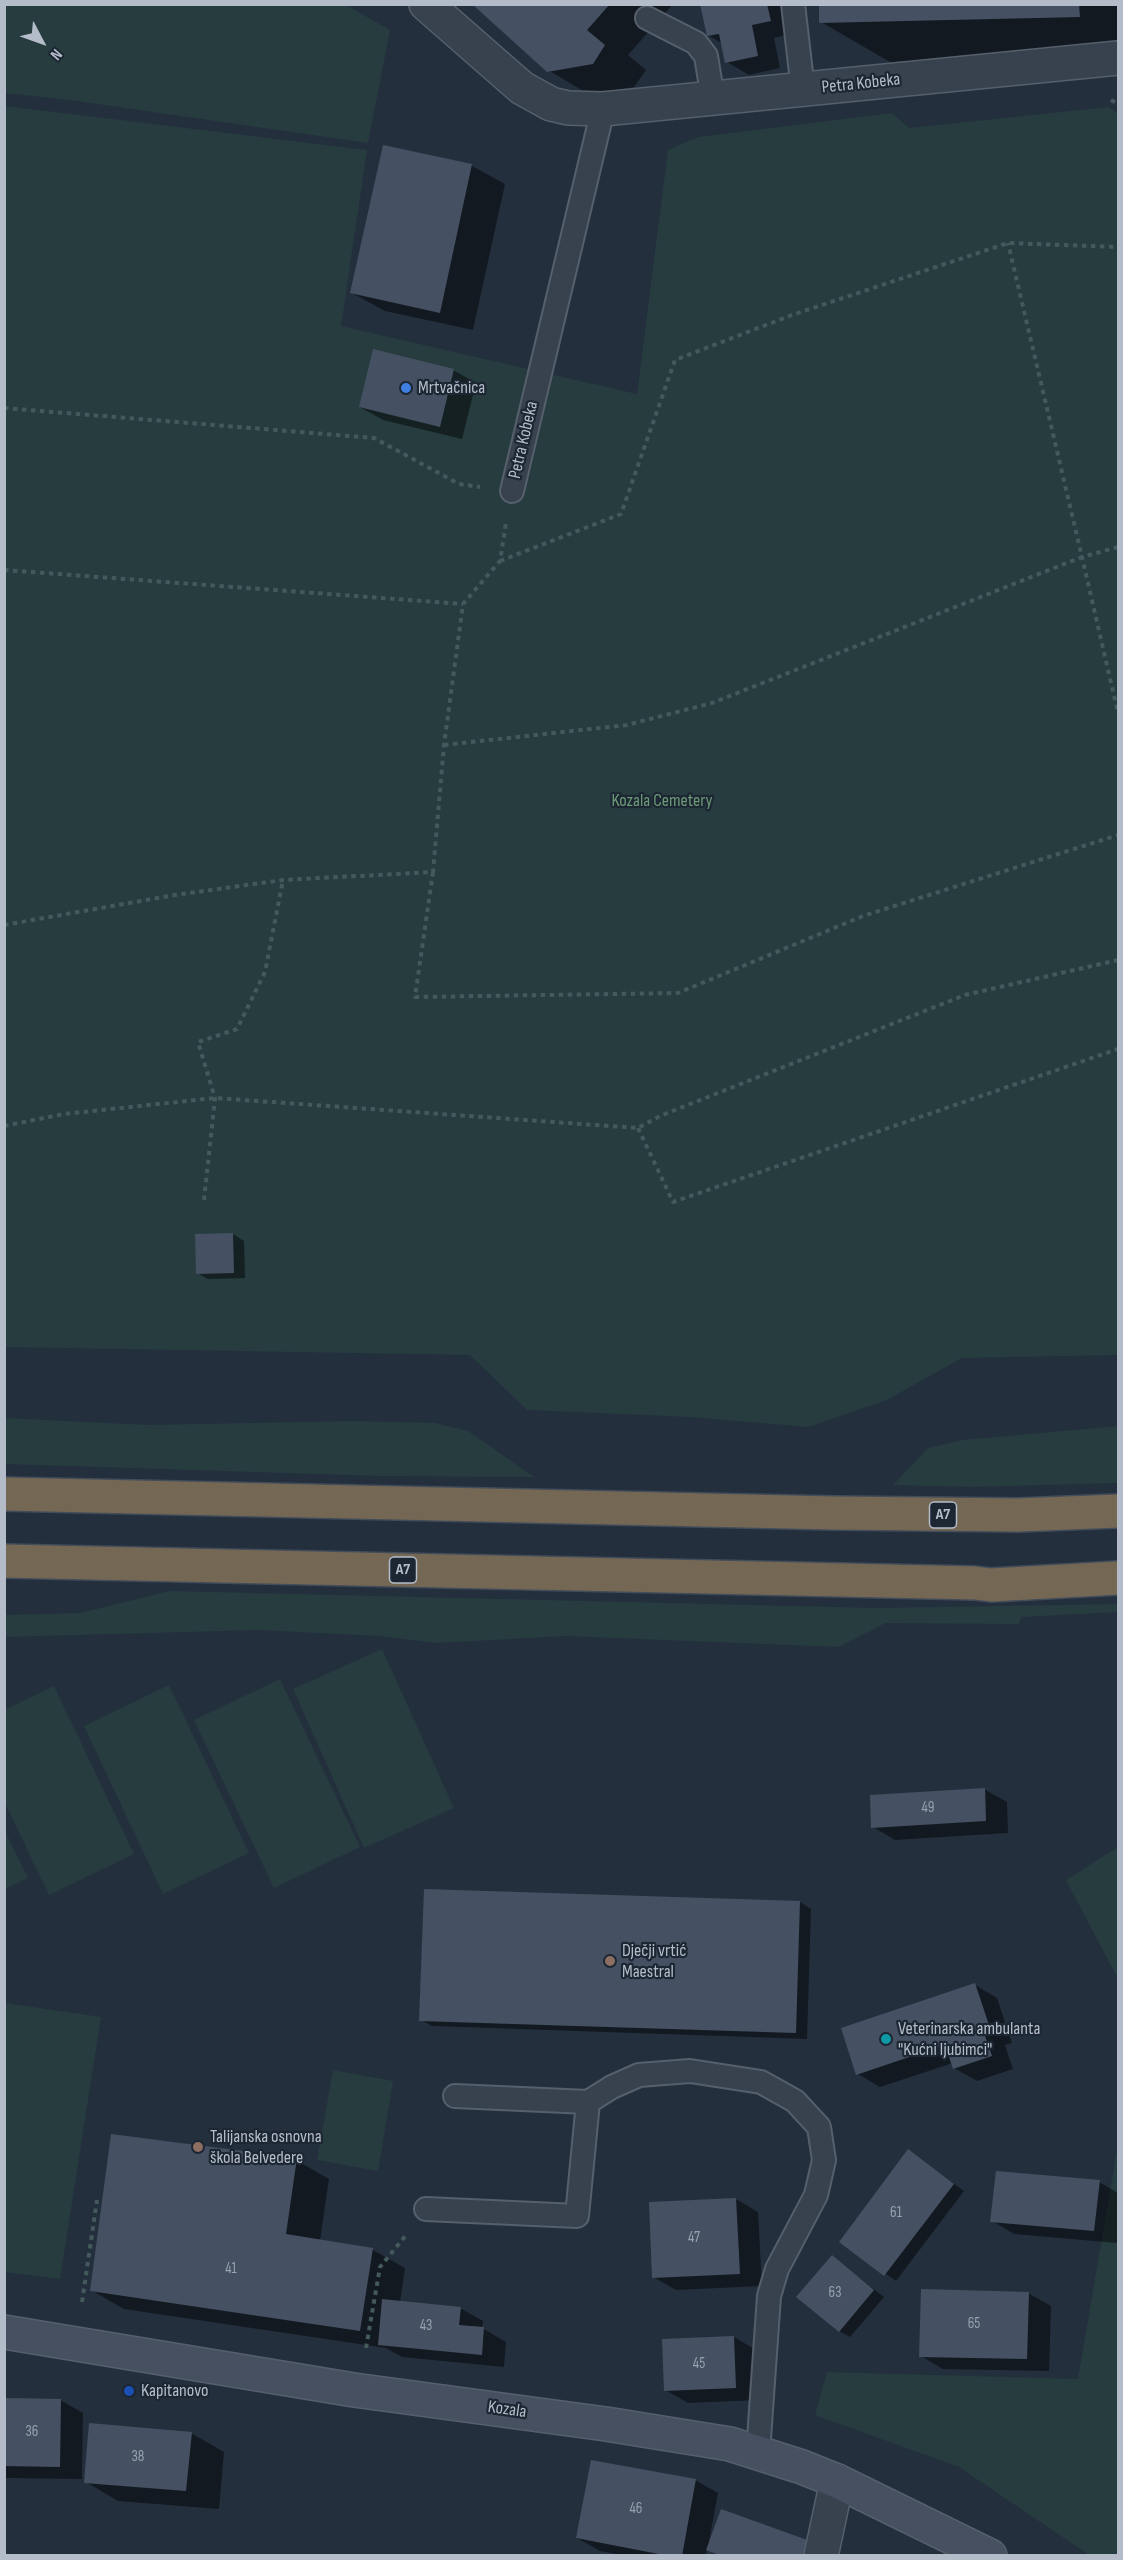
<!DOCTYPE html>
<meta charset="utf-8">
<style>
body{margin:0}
#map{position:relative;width:1123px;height:2560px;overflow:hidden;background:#242f3e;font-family:"Sofia Sans Condensed",sans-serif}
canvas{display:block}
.frame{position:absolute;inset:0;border:6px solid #b4bcc9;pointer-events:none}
.north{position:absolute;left:12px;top:12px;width:60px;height:60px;-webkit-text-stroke:4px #1d2633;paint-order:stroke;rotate:131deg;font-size:16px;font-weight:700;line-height:24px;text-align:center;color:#b4bcc9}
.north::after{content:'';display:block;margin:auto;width:21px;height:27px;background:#b4bcc9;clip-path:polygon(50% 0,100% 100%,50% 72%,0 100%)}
</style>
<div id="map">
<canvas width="1123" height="2560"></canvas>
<div class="frame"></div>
<div class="north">N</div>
</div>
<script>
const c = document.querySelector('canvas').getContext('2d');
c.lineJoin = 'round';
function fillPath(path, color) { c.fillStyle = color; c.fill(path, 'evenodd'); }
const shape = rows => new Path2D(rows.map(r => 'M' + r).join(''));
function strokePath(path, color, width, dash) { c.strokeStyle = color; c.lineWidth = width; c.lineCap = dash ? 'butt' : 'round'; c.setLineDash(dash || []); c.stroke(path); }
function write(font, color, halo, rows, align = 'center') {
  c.font = font + ' "Sofia Sans Condensed",sans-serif'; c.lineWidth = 4.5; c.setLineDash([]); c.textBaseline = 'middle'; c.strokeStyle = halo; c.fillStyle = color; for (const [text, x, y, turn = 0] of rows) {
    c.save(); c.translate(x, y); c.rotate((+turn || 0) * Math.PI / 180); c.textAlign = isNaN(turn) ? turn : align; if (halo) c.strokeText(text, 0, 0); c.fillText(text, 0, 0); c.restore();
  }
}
const green = shape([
 [5,4,346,5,390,30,368,143,70,100,5,93],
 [5,106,367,150,341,326,637,394,668,150,698,137,892,113,909,128,1109,107,1118,114,1118,1355,962,1358,887,1400,808,1427,690,1417,527,1410,470,1355,5,1347],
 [5,1418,148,1425,354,1421,435,1423,468,1431,534,1477,380,1476,5,1464],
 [1118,1426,1118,1483,972,1487,893,1485,928,1448,963,1440],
 [170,1591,877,1608,1118,1604,1118,1612,1021,1617,1019,1624,885,1623,839,1647,565,1636,437,1643,378,1636,259,1630,5,1637,5,1615,80,1613],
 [382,1649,454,1808,364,1848,293,1689],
 [280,1679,360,1847,274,1888,194,1720],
 [169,1685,249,1853,163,1894,84,1726],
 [54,1686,134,1854,49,1895,5,1803,4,1710],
 [4,1829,28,1878,5,1889,4,1889],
 [1118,1847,1118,1979,1066,1880],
 [5,2003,101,2017,60,2279,5,2272],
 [333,2070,393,2081,378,2171,317,2160],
 [1118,2144,1118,2555,1089,2555,959,2467,815,2415,827,2372,1078,2379]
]);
const shadow = shape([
 [475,4,673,4,628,55,646,70,634,87,590,95,548,70],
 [702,4,787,4,793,33,774,38,780,68,749,75,727,62,723,44,708,35],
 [821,4,1118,4,1118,56,890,62,821,22],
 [384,147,472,166,505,184,473,330,385,311,352,293],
 [453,370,476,383,462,439,383,420,360,407],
 [233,1234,244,1241,245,1278,208,1279,197,1273],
 [984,1789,1007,1802,1008,1833,895,1840,873,1827],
 [800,1902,811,1909,807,2039,432,2026,421,2020],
 [975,1985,997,1998,1012,2043,1005,2045,1013,2069,977,2081,954,2068,953,2063,880,2087,858,2074],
 [909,2151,964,2191,896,2281,841,2242],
 [296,2160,329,2179,320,2241,373,2250,405,2268,400,2302,460,2308,483,2321,482,2328,506,2342,504,2367,402,2357,386,2348,124,2309,91,2290],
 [1099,2182,1118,2193,1117,2243,1014,2234,992,2221],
 [736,2199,758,2212,762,2286,676,2290,653,2277],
 [832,2257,884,2297,850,2337,839,2331],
 [1028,2293,1051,2306,1049,2371,943,2369,921,2356],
 [734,2337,756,2350,759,2400,688,2403,665,2390],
 [4,2399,60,2400,83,2413,82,2479,4,2478],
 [191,2433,224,2452,219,2509,118,2501,86,2482],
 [695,2480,718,2493,709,2541,832,2555,719,2556,707,2549,706,2556,626,2556,600,2551,577,2538]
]);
const building = shape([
 [472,4,610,4,587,30,605,45,593,64,547,72],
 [700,4,767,4,771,21,752,25,758,56,725,63,719,34,707,36],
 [819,4,1079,4,1080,17,819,23],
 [383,145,472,164,440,313,350,293],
 [373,349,454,369,440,427,359,407],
 [233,1233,234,1273,196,1274,195,1234],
 [985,1788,986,1821,871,1828,870,1795],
 [424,1889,800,1901,796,2033,419,2021],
 [975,1983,991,2031,984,2033,992,2056,953,2069,945,2045,856,2075,841,2028],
 [111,2134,297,2158,286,2234,373,2248,360,2331,90,2291],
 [908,2149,954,2184,884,2276,839,2242],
 [996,2171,1100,2180,1094,2231,990,2222],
 [736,2198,740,2274,652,2278,649,2202],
 [832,2255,874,2290,839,2332,796,2297],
 [921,2289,1029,2292,1027,2359,919,2357],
 [382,2299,461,2307,459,2325,484,2327,482,2355,378,2345],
 [734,2336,736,2388,664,2391,662,2339],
 [4,2398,61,2399,60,2467,4,2466],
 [89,2423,192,2432,186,2491,84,2483],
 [591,2460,696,2479,682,2556,669,2556,576,2538],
 [721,2509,810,2541,805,2556,722,2556,706,2550]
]);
const path = shape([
 [1111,100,1118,104],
 [4,408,374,438,459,484,480,487],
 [1118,547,1082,557,1118,713],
 [500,561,621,514,675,360,792,315,1008,243,1118,247],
 [4,570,463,604],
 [444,745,627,725,712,703,1082,557,1008,243],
 [433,872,415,997,678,993,863,916,1118,835],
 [4,925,175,895,283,880,433,872,444,745,463,604,500,561,506,523],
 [4,1126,64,1114,215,1098,638,1128,660,1116,965,995,1118,960],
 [638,1128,673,1202,1118,1049],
 [204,1200,215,1098,198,1042,237,1029,265,972,283,880],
 [82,2302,97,2200],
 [366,2348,380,2267,407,2234]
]);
const lane = shape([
 [793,4,803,90],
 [647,18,696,43,706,56,713,99],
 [512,491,603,109],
 [455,2096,588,2102],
 [426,2209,577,2216,588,2102,612,2087,639,2075,690,2071,761,2082,795,2101,819,2127,824,2160,816,2195,777,2269,769,2296,758,2453]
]);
const street = shape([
 [426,4,522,88,551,104,568,108,603,109,1118,58],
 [821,2556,837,2481]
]);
const secondary = shape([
 [4,2332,354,2390,606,2424,730,2444,802,2467,837,2481,990,2556]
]);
const highway = shape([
 [4,1494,834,1513,1018,1515,1118,1511],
 [4,1561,975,1583,991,1585,1118,1578]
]);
const markers = [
 [406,388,6,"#3f7fe0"],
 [610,1961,6,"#8d6e63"],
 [886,2039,6,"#0f9aa8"],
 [198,2147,6,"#8d6e63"],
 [129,2391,6,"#1a4fb4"]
];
const numberNames = [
 ["49",928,1808],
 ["61",896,2213],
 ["47",694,2238],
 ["41",231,2269],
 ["63",835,2293],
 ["65",974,2324],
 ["43",426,2326],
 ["45",699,2364],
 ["36",32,2432],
 ["38",138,2457],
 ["46",636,2509]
];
const shields = [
 [943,1515,27],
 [403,1570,27]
];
const shieldNames = [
 ["A7",943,1515],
 ["A7",403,1570]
];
const streetNames = [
 ["Petra Kobeka",861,84,-6],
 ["Petra Kobeka",524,440,-77],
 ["Kozala",507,2410,8]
];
const poiNames = [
 ["Mrtvačnica",418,388],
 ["Dječji vrtić",622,1951],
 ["Maestral",622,1972],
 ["Veterinarska ambulanta",898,2029],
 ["\"Kućni ljubimci\"",898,2050],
 ["Talijanska osnovna",210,2137],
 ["škola Belvedere",210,2158],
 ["Kapitanovo",141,2391]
];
const parkNames = [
 ["Kozala Cemetery",662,801]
];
fillPath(green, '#263c3f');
fillPath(shadow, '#0007');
fillPath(building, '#455162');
strokePath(lane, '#565f6c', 26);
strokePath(street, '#565f6c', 36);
strokePath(secondary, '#565f6c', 36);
strokePath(highway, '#434c59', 36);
strokePath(path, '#44595c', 4, [4.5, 4.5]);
strokePath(lane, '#38414e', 22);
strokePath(street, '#38414e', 33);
strokePath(secondary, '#465061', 33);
strokePath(highway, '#746855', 33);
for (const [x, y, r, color] of markers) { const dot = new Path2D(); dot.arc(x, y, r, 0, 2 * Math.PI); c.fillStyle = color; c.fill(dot); strokePath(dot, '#1d2633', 2); }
write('15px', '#98a1af', null, numberNames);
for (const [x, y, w] of shields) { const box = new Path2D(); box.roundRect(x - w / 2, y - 13, w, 26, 4.5); c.fillStyle = '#1d2633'; c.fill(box); strokePath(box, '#b4bcc9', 1.5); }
write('bold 16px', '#b4bcc9', null, shieldNames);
write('18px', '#b4bcc9', '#1d2633', streetNames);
write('18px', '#b4bcc9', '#1d2633', poiNames, 'left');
write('18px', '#6b9a76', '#1d2633', parkNames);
</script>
